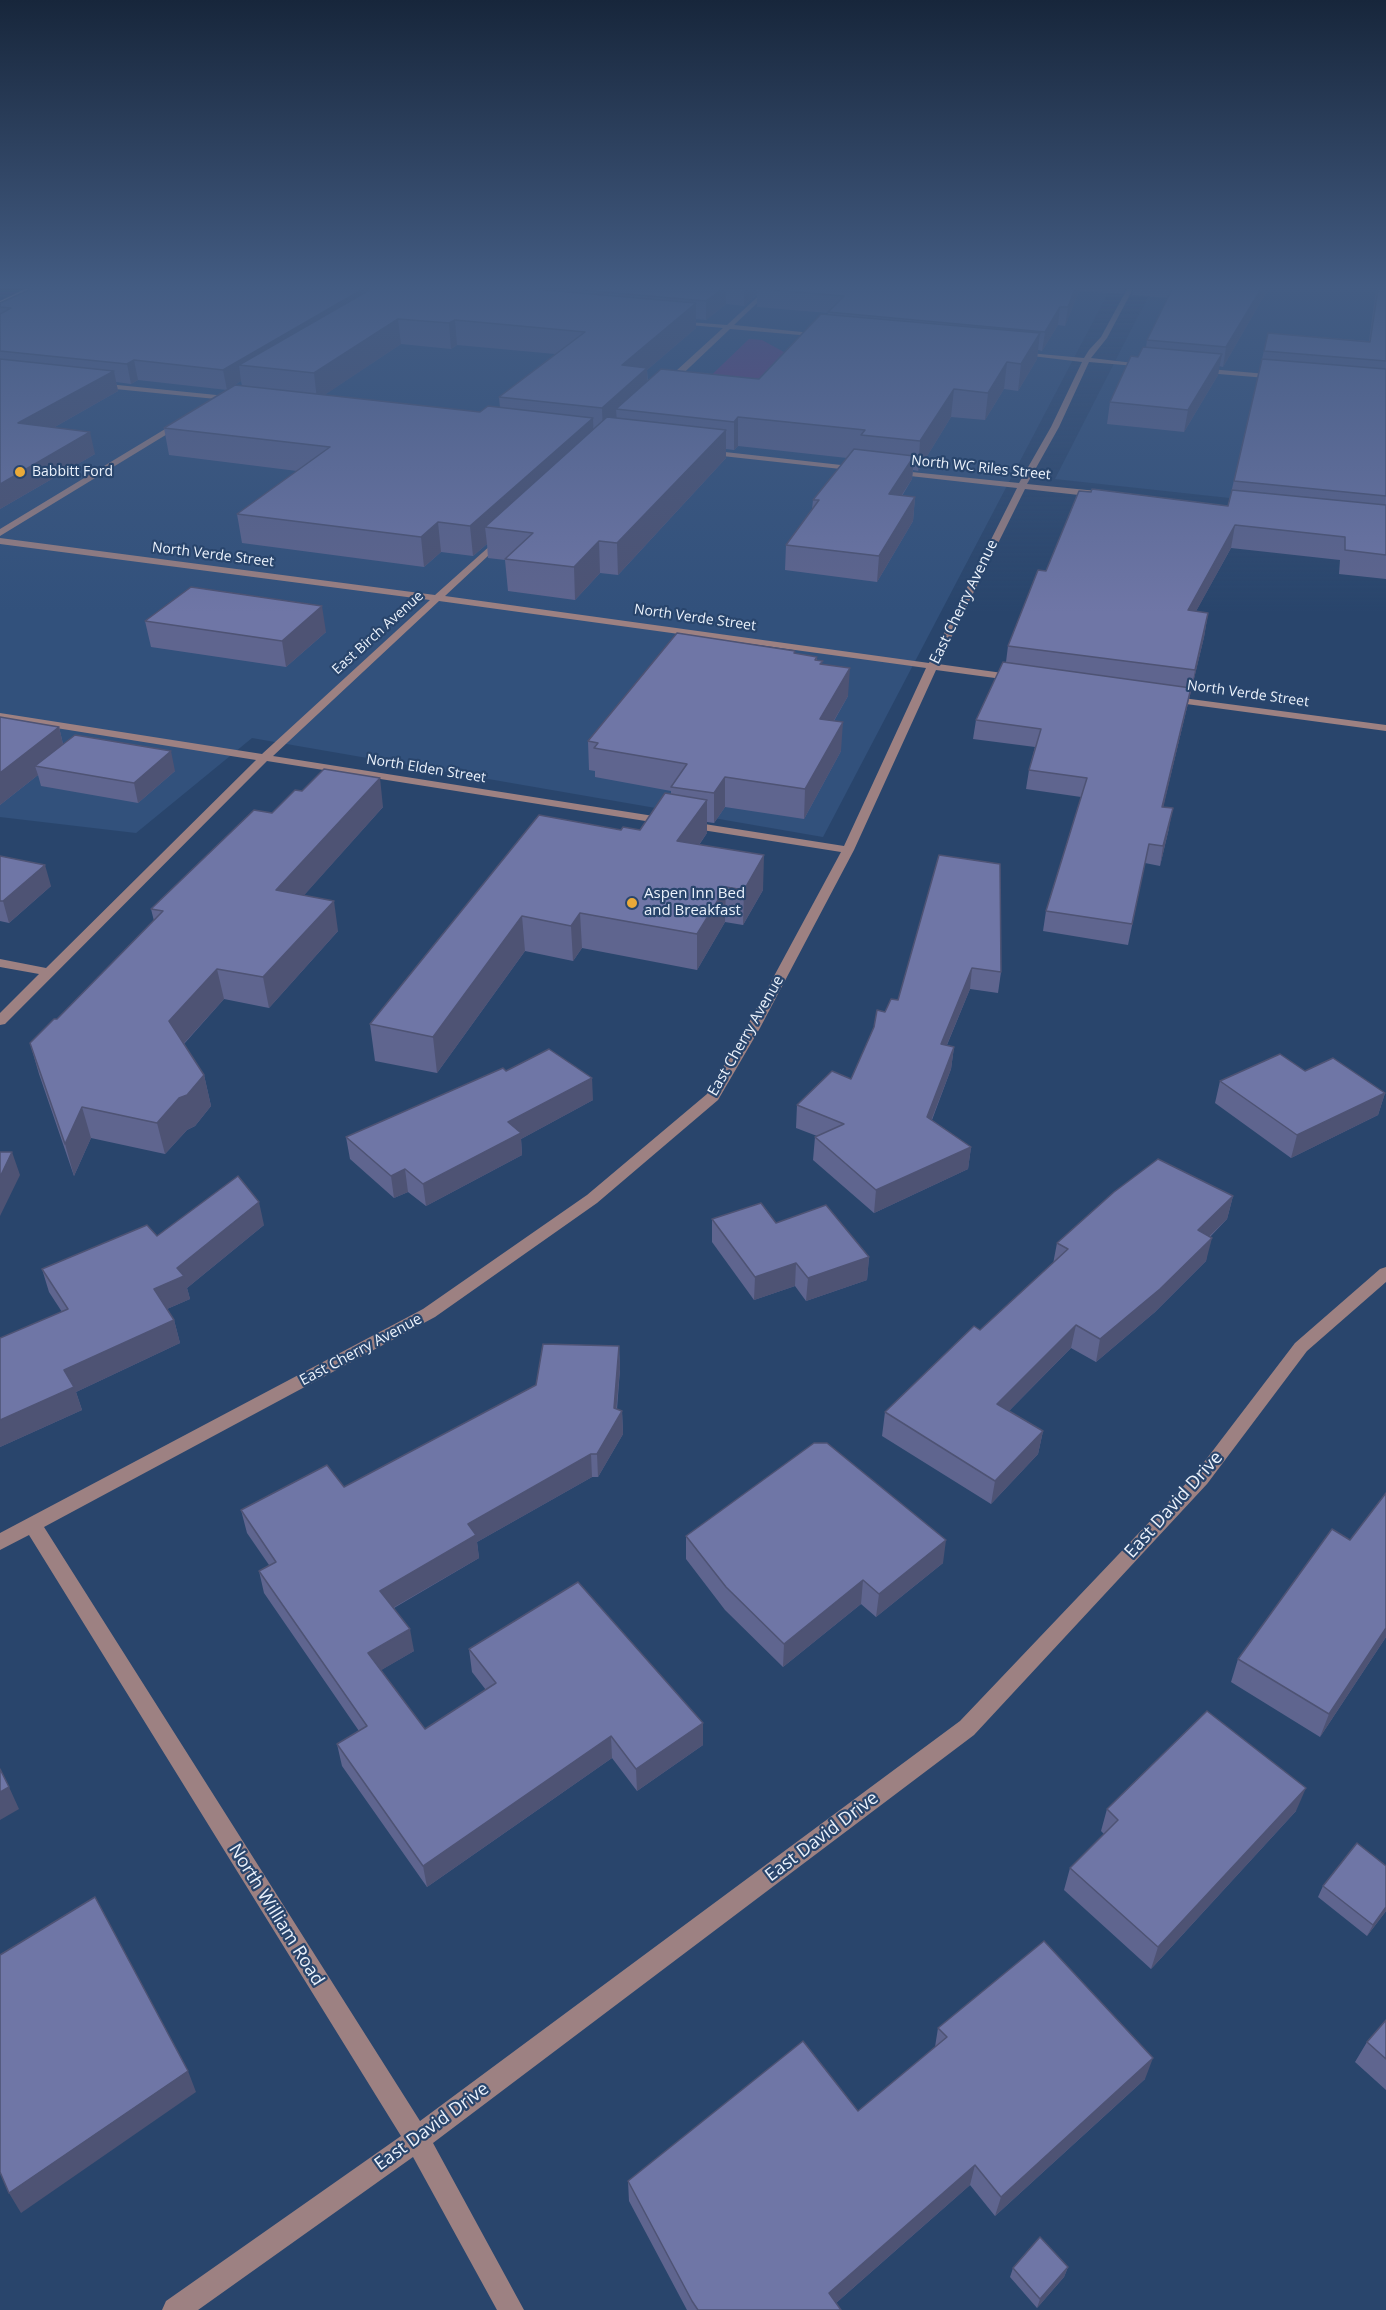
<!DOCTYPE html>
<style>
body{margin:0}
canvas{display:block;background:#29456c}
</style>
<canvas width="1386" height="2310"></canvas>
<script>
const c = document.querySelector('canvas').getContext('2d');
c.lineJoin = 'round';
function fillPath(path, color) { c.fillStyle = color; c.fill(path, 'evenodd'); }
const shape = rows => new Path2D(rows.map(r => 'M' + r).join(''));
function strokePath(path, color, width, dash) { c.strokeStyle = color; c.lineWidth = width; c.lineCap = dash ? 'butt' : 'round'; c.setLineDash(dash || []); c.stroke(path); }
function write(font, color, halo, rows, align = 'center') {
  c.font = font + ' "Open Sans",sans-serif'; c.lineWidth = 4.5; c.setLineDash([]); c.textBaseline = 'middle'; c.strokeStyle = halo; c.fillStyle = color; for (const [text, x, y, turn = 0] of rows) {
    c.save(); c.translate(x, y); c.rotate((+turn || 0) * Math.PI / 180); c.textAlign = isNaN(turn) ? turn : align; if (halo) c.strokeText(text, 0, 0); c.fillText(text, 0, 0); c.restore();
  }
}
const built = shape([
 [71,289,1110,289,823,837,252,738,136,833,0,817,0,321],
 [1152,289,1386,289,1386,515,1055,479]
]);
const green = shape([
 [749,339,762,340,793,357,762,394,699,387]
]);
const minor = shape([
 [766,289,772,289,734,325,821,334,823,337,730,329,671,385,665,385,665,381,723,328,678,324,676,321,727,325,766,289],
 [1127,289,1133,289,1107,338,1091,358,1151,365,1147,367,1089,362,1059,427,1027,484,1097,491,1101,494,1097,497,1025,489,938,664,1017,675,1022,678,1017,681,936,670,854,850,760,1028,718,1100,597,1203,435,1317,44,1527,420,2121,960,1721,1195,1474,1295,1343,1380,1269,1386,1267,1386,1282,1307,1351,1207,1484,974,1735,433,2143,524,2310,497,2310,413,2157,198,2310,162,2310,166,2301,401,2136,29,1535,0,1550,0,1533,423,1309,587,1195,707,1094,746,1028,841,852,267,761,5,1024,0,1025,0,1013,39,974,0,967,0,959,46,968,256,760,0,719,0,713,262,754,430,600,0,544,0,538,435,595,501,536,504,537,504,541,445,596,929,663,1017,488,892,474,888,472,892,470,1019,483,1051,427,1082,362,1015,354,1018,352,1084,358,1089,350,1101,337,1127,289],
 [439,601,926,668,844,846,273,756,439,601],
 [1198,368,1278,375,1282,377,1278,379,1195,372,1198,368],
 [98,383,236,397,240,399,236,401,95,387,98,383],
 [180,420,187,422,0,536,0,529,180,420],
 [707,450,859,467,863,469,859,471,704,454,703,452,707,450],
 [1168,696,1386,725,1386,731,1164,701,1163,699,1168,696]
]);
const major = shape([
 [25,289,33,289,0,305,0,301,25,289]
]);
const wall = shape([
 [31,289,1125,289,1122,294,1079,291,1065,326,1058,325,1042,351,1038,350,1037,359,1018,391,1004,389,985,420,951,417,918,471,913,470,912,479,902,496,915,497,913,521,877,582,785,570,786,545,812,509,813,500,847,458,738,446,734,450,726,449,726,458,618,575,600,573,575,600,508,591,505,560,488,558,487,544,473,556,441,552,424,567,242,543,237,514,297,471,169,455,164,428,242,386,241,381,227,390,138,380,131,384,116,382,118,391,53,428,95,454,0,509,0,303],
 [757,294,757,307,828,313,828,314,759,379,648,381,647,370,696,328,696,319,706,320,726,304,744,306],
 [401,344,451,349,457,345,555,354,499,397,500,408,480,412,324,395],
 [1133,289,1268,289,1223,367,1219,366,1218,375,1184,432,1107,424,1110,402,1138,357,1146,347,1147,340,1168,298,1132,295],
 [1376,289,1386,289,1386,579,1339,574,1340,560,1231,548,1196,611,1208,613,1204,637,1163,807,1169,828,1160,866,1145,863,1128,945,1043,931,1046,911,1081,797,1026,789,1029,770,1035,747,973,739,976,720,1006,662,1008,646,1046,571,1228,506,1268,333,1369,341],
 [145,621,326,632,286,667,151,647],
 [795,651,795,654,817,657,817,660,822,664,848,696,834,721,841,751,804,819,725,807,714,823,707,822,707,833,699,845,763,890,743,925,725,922,697,970,582,948,573,961,525,951,437,1073,375,1061,370,1024,621,830,640,830,671,794,671,791,595,777,595,771,589,770,588,741],
 [0,717,59,727,63,744,175,771,138,803,41,786,38,775,0,805],
 [383,807,304,895,338,931,269,1008,224,999,184,1044,204,1075,211,1106,195,1126,187,1130,165,1154,91,1138,74,1176,39,1074,30,1043,57,1019,154,921,151,909,272,813],
 [939,855,1001,972,998,993,970,989,947,1045,954,1047,951,1069,932,1120,971,1147,968,1169,874,1213,813,1160,815,1137,817,1136,796,1128,797,1105,851,1079,898,1000],
 [0,856,51,886,9,923,0,921],
 [506,1071,593,1100,521,1139,522,1155,426,1206,408,1192,394,1198,350,1159,346,1137],
 [1305,1071,1385,1093,1378,1115,1291,1158,1215,1103,1220,1081],
 [1233,1196,1227,1219,1210,1237,1206,1261,1155,1312,1096,1362,1071,1348,1009,1411,1043,1431,1038,1454,991,1504,882,1436,885,1412,980,1330,1053,1264,1057,1243],
 [712,1219,776,1223,869,1257,867,1280,806,1301,795,1286,754,1300,712,1242],
 [264,1225,187,1288,190,1299,167,1309,174,1320,180,1343,76,1392,82,1410,0,1447,0,1338,62,1312,49,1292,42,1269,157,1236],
 [619,1346,620,1369,617,1409,622,1411,623,1434,598,1477,592,1477,477,1542,479,1558,394,1608,414,1651,381,1670,425,1729,486,1690,472,1672,469,1649,703,1723,703,1745,637,1791,612,1758,427,1887,342,1766,337,1744,359,1731,264,1593,259,1571,269,1565,247,1533,241,1510,344,1487],
 [686,1536,943,1563,876,1617,861,1604,783,1667,725,1610,686,1559],
 [1350,1540,1386,1637,1320,1737,1231,1682,1238,1659],
 [1107,1809,1296,1811,1151,1969,1064,1890,1070,1868,1104,1834,1101,1831],
 [1386,1866,1386,1911,1367,1936,1318,1897,1323,1886],
 [1386,2020,1386,2090,1355,2062,1367,2042],
 [938,2028,1145,2079,995,2216,970,2185,836,2303,841,2310,687,2310,629,2201,628,2181,858,2111,935,2047],
 [1068,2267,1064,2277,1037,2308,1010,2277,1013,2268]
]);
const shadedWall = shape([
 [363,289,378,289,239,365,241,381,227,390,223,370],
 [722,289,726,289,726,304,706,320,706,301],
 [744,289,757,289,757,294,744,306],
 [1075,289,1079,289,1079,291,1065,326,1068,307],
 [1261,289,1268,289,1223,367,1226,347],
 [696,303,696,328,647,370,648,394,616,409,617,423,603,436,602,408,622,365],
 [1060,307,1058,325,1042,351,1045,332],
 [398,319,401,344,317,400,314,373],
 [455,320,457,345,451,349,449,323],
 [1040,333,1037,359,1018,391,1021,364],
 [1222,354,1218,375,1184,432,1188,410],
 [134,360,138,380,131,384,127,364],
 [1007,362,1004,389,985,420,988,393],
 [114,371,118,391,23,445,18,423],
 [954,389,951,417,918,471,920,441],
 [738,417,738,446,734,450,734,422],
 [593,418,594,445,485,527,487,544,473,556,470,526],
 [726,430,726,458,618,575,617,543],
 [90,432,95,454,0,509,0,484],
 [914,456,912,479,887,518,889,494],
 [915,497,913,521,877,582,879,556],
 [438,522,441,552,424,567,421,537],
 [1235,525,1231,548,1183,635,1188,610],
 [599,541,600,573,575,600,574,567],
 [322,606,326,632,286,667,282,641],
 [1208,613,1204,637,1190,696,1195,670],
 [850,668,848,696,818,748,820,719],
 [1191,688,1187,706,1159,826,1162,807],
 [843,722,841,751,804,819,805,789],
 [59,727,65,753,35,766,38,775,0,805,0,773],
 [171,751,175,771,138,803,134,783],
 [725,777,725,807,714,823,714,793],
 [380,778,383,807,282,920,276,890],
 [707,800,707,833,678,875,677,841],
 [1173,808,1169,828,1160,866,1163,846],
 [764,855,763,890,743,925,744,890],
 [45,865,51,886,9,923,3,901],
 [726,887,725,922,697,970,697,934],
 [334,901,338,931,269,1008,263,977],
 [580,913,582,948,573,961,571,926],
 [522,916,525,951,437,1073,433,1037],
 [972,968,970,989,938,1066,941,1044],
 [217,969,224,999,176,1052,169,1021],
 [954,1047,951,1069,924,1139,927,1117],
 [204,1075,211,1106,195,1126,187,1130,165,1154,157,1123,179,1098],
 [592,1078,593,1100,521,1139,522,1155,426,1206,423,1184,508,1122],
 [1385,1093,1378,1115,1291,1158,1297,1135],
 [82,1107,91,1138,74,1176,65,1144],
 [971,1147,968,1169,874,1213,876,1190],
 [12,1152,20,1175,0,1216,0,1177],
 [405,1169,408,1192,394,1198,391,1176],
 [1233,1196,1227,1219,1192,1253,1198,1230],
 [259,1202,264,1225,187,1288,190,1299,160,1312,154,1289,177,1268],
 [1212,1238,1206,1261,1155,1312,1096,1362,1100,1339],
 [869,1257,867,1280,806,1301,808,1278],
 [796,1263,795,1286,754,1300,755,1277],
 [174,1320,180,1343,76,1392,82,1410,0,1447,0,1420,64,1370],
 [1076,1325,1071,1348,993,1427,997,1404],
 [619,1346,620,1369,615,1423,622,1411,623,1434,598,1477,597,1454,614,1408],
 [1043,1431,1038,1454,991,1504,995,1481],
 [591,1454,592,1477,477,1542,479,1558,384,1613,380,1591,468,1524],
 [946,1540,943,1563,876,1617,879,1594],
 [863,1580,861,1604,783,1667,784,1644],
 [1386,1628,1386,1637,1320,1737,1329,1714],
 [410,1629,414,1651,373,1675,368,1653],
 [703,1723,703,1745,637,1791,636,1769],
 [611,1736,612,1758,427,1887,423,1866],
 [9,1787,19,1809,0,1820,0,1792],
 [1306,1788,1296,1811,1151,1969,1158,1947],
 [1386,1907,1386,1911,1367,1936,1373,1925],
 [1153,2058,1145,2079,995,2216,1001,2197],
 [188,2071,196,2092,21,2213,9,2193],
 [975,2165,970,2185,828,2310,829,2293],
 [1068,2267,1064,2277,1037,2308,1040,2299]
]);
const building = shape([
 [31,289,363,289,223,370,134,360,127,364,0,351,0,314,11,308,0,307,0,303,31,289],
 [371,289,533,289,696,303,622,365,647,368,602,408,499,397,585,332,455,320,449,323,398,319,314,373,239,365,371,289],
 [569,289,722,289,706,301,569,289],
 [760,289,1075,289,1068,307,1060,307,1045,332,828,312,844,296,760,289],
 [1172,289,1261,289,1226,347,1147,340,1172,289],
 [1378,289,1386,289,1386,361,1264,351,1268,333,1370,342,1378,289],
 [821,314,1040,333,1021,364,1007,362,988,393,954,389,920,441,861,435,865,430,738,417,734,422,616,409,661,369,759,379,821,314],
 [1143,347,1222,354,1188,410,1110,402,1131,356,1138,357,1143,347],
 [0,359,114,371,18,423,90,432,0,484,0,359],
 [1262,359,1386,369,1386,496,1234,481,1262,359],
 [235,385,480,412,488,406,593,418,470,526,438,522,421,537,237,514,330,447,164,428,235,385],
 [607,417,726,430,617,543,599,541,574,567,505,559,533,533,485,527,607,417],
 [854,449,914,456,889,494,915,497,879,556,786,545,819,500,813,500,854,449],
 [1092,489,1228,506,1232,490,1386,505,1386,555,1345,550,1345,537,1235,525,1188,610,1208,613,1195,670,1008,646,1038,570,1046,571,1079,491,1091,492,1092,489],
 [191,587,322,606,282,641,145,621,191,587],
 [677,633,795,651,794,653,817,657,815,660,823,661,820,664,850,668,820,719,843,722,805,789,725,777,714,793,671,787,687,764,594,748,598,743,588,741,677,633],
 [1003,662,1191,688,1162,807,1173,808,1163,846,1149,844,1132,924,1046,911,1087,778,1029,770,1041,729,976,720,1003,662],
 [0,717,59,727,0,773,0,717],
 [75,735,171,751,134,783,35,766,75,735],
 [324,769,380,778,276,890,334,901,263,977,217,969,169,1021,204,1075,187,1095,179,1098,157,1123,82,1107,65,1144,30,1043,54,1019,57,1019,163,911,151,909,254,810,272,813,295,790,302,791,324,769],
 [665,793,707,800,677,841,764,855,744,890,726,887,697,934,580,913,571,926,522,916,433,1037,370,1024,539,815,621,830,623,827,640,830,665,793],
 [939,855,1000,864,1001,972,972,968,941,1044,954,1047,927,1117,971,1147,876,1190,815,1137,844,1124,797,1105,832,1071,851,1079,874,1027,877,1010,885,1012,891,999,898,1000,939,855],
 [0,856,45,865,3,901,0,901,0,856],
 [549,1049,592,1078,508,1122,521,1133,423,1184,405,1169,391,1176,346,1137,503,1068,506,1071,549,1049],
 [1280,1054,1305,1071,1333,1058,1385,1093,1297,1135,1220,1081,1280,1054],
 [0,1152,12,1152,0,1177,0,1152],
 [1158,1159,1233,1196,1198,1230,1212,1238,1160,1289,1100,1339,1076,1325,997,1404,1043,1431,995,1481,885,1412,974,1326,980,1330,1068,1249,1057,1243,1114,1192,1158,1159],
 [238,1176,259,1202,177,1268,184,1276,154,1289,174,1320,64,1370,74,1387,0,1420,0,1338,68,1309,42,1269,147,1225,157,1236,238,1176],
 [761,1203,776,1223,826,1205,869,1257,808,1278,796,1263,755,1277,712,1219,761,1203],
 [543,1344,619,1346,614,1408,622,1411,597,1454,591,1454,468,1524,476,1535,380,1591,410,1629,368,1653,425,1729,496,1683,469,1649,578,1582,703,1723,636,1769,611,1736,423,1866,337,1744,367,1726,259,1571,276,1562,241,1510,327,1465,344,1487,536,1385,543,1344],
 [814,1443,827,1443,946,1540,879,1594,863,1580,784,1644,726,1587,686,1536,814,1443],
 [1386,1493,1386,1628,1329,1714,1238,1659,1332,1529,1350,1540,1386,1493],
 [1207,1711,1306,1788,1158,1947,1070,1868,1118,1820,1107,1809,1207,1711],
 [0,1769,9,1787,0,1792,0,1769],
 [1357,1843,1386,1866,1386,1907,1373,1925,1323,1886,1357,1843],
 [95,1897,188,2071,9,2193,0,2172,0,1955,95,1897],
 [1044,1941,1153,2058,1001,2197,975,2165,829,2293,841,2310,698,2310,692,2301,628,2181,803,2041,858,2111,947,2037,938,2028,1044,1941],
 [1386,2020,1386,2059,1367,2042,1386,2020],
 [1040,2237,1068,2267,1040,2299,1013,2268,1040,2237]
]);
const markers = [
 [20,472,6,"#eaaa39"],
 [632,903,6,"#eaaa39"]
];
const farStreetnames = [
 ["North WC Riles Street",981,468,6],
 ["North Verde Street",213,555,7],
 ["North Verde Street",695,618,8],
 ["East Birch Avenue",378,633,-42],
 ["North Verde Street",1248,694,8],
 ["North Elden Street",426,769,9]
];
const farPoinames = [
 ["Babbitt Ford",32,472]
];
const streetNames = [
 ["East Cherry Avenue",964,602,-64],
 ["East Cherry Avenue",746,1036,-60],
 ["East Cherry Avenue",361,1350,-28]
];
const poiNames = [
 ["Aspen Inn Bed",644,894],
 ["and Breakfast",644,911]
];
const nearStreetnames = [
 ["East David Drive",1174,1505,-48],
 ["East David Drive",822,1837,-37],
 ["North William Road",276,1915,58],
 ["East David Drive",432,2127,-36]
];
fillPath(built, '#32517c');
fillPath(green, '#6c3d7c');
fillPath(minor, '#9d8182');
fillPath(major, '#f3bcbd');
fillPath(wall, '#5f658f');
fillPath(shadedWall, '#4e5374');
fillPath(building, '#6f76a6');
strokePath(building, '#4e5374', 1.5);
const sky = c.createLinearGradient(0, 0, 0, 612);
sky.addColorStop(0, '#17263b');
sky.addColorStop(0.47, '#435c83');
sky.addColorStop(1, '#435c8300');
c.fillStyle = sky;
c.fillRect(0, 0, 1386, 612);
for (const [x, y, r, color] of markers) { const dot = new Path2D(); dot.arc(x, y, r, 0, 2 * Math.PI); c.fillStyle = color; c.fill(dot); strokePath(dot, '#29456c', 2); }
write('14px', '#ebf2fc', '#29456c', farStreetnames);
write('14px', '#ebf2fc', '#29456c', farPoinames, 'left');
write('15px', '#ebf2fc', '#29456c', streetNames);
write('15px', '#ebf2fc', '#29456c', poiNames, 'left');
write('18px', '#ebf2fc', '#29456c', nearStreetnames);
</script>
